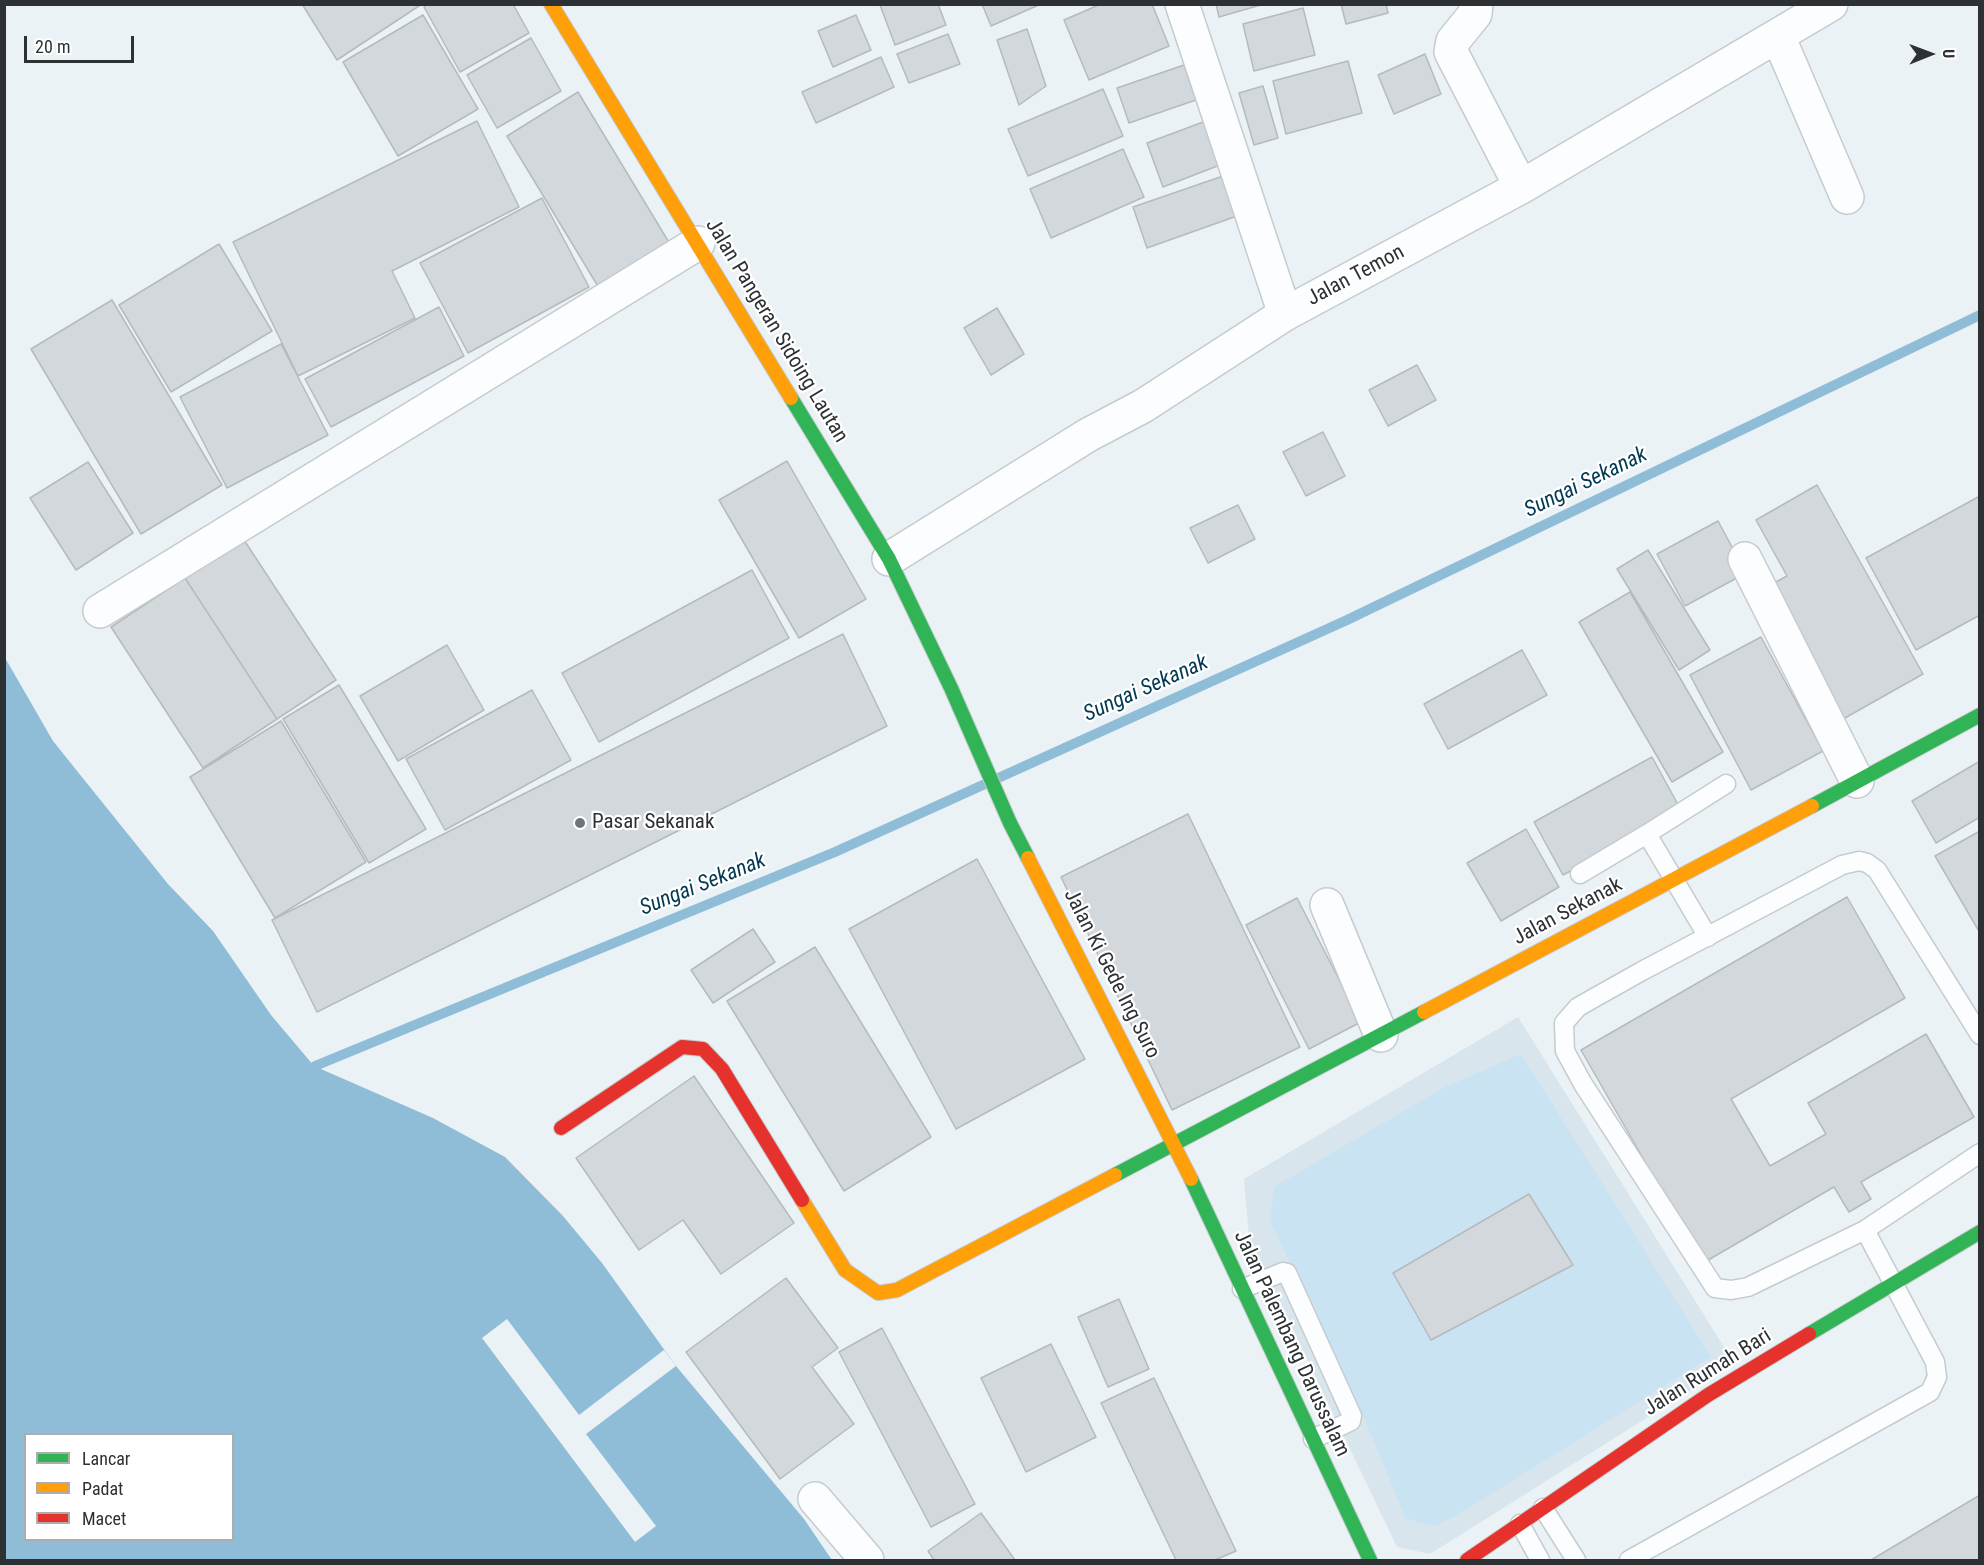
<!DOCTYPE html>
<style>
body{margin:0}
#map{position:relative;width:1984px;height:1565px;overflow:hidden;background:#ebf2f6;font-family:"Roboto Condensed",sans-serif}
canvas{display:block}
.frame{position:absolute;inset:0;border:6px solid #2d3134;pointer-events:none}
.legend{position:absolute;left:24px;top:1433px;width:210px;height:108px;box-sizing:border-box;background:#fff;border:2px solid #abadae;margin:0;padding:8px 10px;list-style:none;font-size:18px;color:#2d3134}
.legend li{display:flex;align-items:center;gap:12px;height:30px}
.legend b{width:30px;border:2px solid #abadae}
.north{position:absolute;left:1900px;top:24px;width:60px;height:60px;-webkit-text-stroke:4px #fff;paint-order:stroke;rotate:89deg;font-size:16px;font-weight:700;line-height:24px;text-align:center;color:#2d3134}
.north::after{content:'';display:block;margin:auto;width:21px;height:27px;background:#2d3134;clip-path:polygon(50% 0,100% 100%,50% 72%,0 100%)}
.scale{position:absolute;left:24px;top:36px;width:110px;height:27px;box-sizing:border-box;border:3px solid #2d3134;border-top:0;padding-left:8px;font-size:18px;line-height:21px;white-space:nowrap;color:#2d3134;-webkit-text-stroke:4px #fff;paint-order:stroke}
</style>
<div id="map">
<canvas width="1984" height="1565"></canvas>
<div class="frame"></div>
<ul class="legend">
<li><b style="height:8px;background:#30b455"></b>Lancar</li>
<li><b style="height:8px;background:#ff9f0a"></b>Padat</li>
<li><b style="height:8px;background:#e5322d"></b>Macet</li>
</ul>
<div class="north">U</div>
<div class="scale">20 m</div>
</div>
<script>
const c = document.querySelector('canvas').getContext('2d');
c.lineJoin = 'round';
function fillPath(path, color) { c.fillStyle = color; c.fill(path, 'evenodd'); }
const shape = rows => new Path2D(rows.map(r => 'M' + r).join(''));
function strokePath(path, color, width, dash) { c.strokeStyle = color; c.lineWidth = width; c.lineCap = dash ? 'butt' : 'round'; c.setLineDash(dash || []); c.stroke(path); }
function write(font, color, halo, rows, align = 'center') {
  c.font = font + ' "Roboto Condensed",sans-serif'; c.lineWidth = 4.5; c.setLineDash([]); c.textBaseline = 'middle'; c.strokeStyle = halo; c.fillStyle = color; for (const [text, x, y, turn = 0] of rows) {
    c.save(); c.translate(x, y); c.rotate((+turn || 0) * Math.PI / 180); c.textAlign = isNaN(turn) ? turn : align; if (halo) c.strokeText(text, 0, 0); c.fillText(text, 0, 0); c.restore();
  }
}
const built = shape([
 [1518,1017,1734,1363,1430,1554,1397,1547,1249,1238,1244,1179]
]);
const green = shape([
 [1521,1054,1711,1357,1464,1511,1436,1526,1406,1519,1362,1413,1270,1221,1274,1187,1443,1088]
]);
const water = shape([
 [4,656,53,741,168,884,213,931,271,1015,314,1066,433,1118,505,1157,563,1216,602,1263,676,1366,804,1519,832,1560,5,1560],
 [26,1434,232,1434,232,1540,26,1540]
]);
const pier = shape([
 [507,1319,579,1415,664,1350,676,1366,586,1434,656,1526,635,1542,482,1338]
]);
const stream = shape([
 [315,1066,835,852,1347,620,1980,315]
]);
const building = shape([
 [302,4,422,4,337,60,302,4],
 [427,4,513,4,529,33,460,72,424,7,427,4],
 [882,4,938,4,946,25,895,45,880,5,882,4],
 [982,4,1041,4,991,26,982,4],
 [1101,4,1152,4,1169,46,1089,80,1064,20,1101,4],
 [1216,4,1264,4,1219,17,1216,4],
 [1341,4,1386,4,1388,13,1346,24,1341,4],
 [1303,8,1315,55,1254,71,1243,24,1303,8],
 [423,15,478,109,398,156,343,62,423,15],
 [856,15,871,50,833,67,818,31,856,15],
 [1027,29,1046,86,1019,105,997,40,1027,29],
 [948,34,960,64,909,83,897,54,948,34],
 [531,38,561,91,497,128,467,75,531,38],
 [1425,54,1441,94,1394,114,1378,75,1425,54],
 [881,57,894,87,816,123,802,92,881,57],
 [1348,61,1362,113,1286,134,1273,81,1348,61],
 [1184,65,1196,100,1129,123,1117,88,1184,65],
 [1263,86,1278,138,1254,145,1239,93,1263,86],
 [1103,89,1123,136,1028,176,1008,129,1103,89],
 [578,92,670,244,599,288,507,136,578,92],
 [477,121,519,207,392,271,415,318,298,376,233,242,477,121],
 [1203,122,1220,165,1163,187,1147,143,1203,122],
 [1123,149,1144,197,1051,238,1030,189,1123,149],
 [1223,176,1237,216,1147,248,1133,207,1223,176],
 [542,198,589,287,468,353,420,263,542,198],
 [219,244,272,331,171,392,119,305,219,244],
 [112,300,222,485,141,534,31,349,112,300],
 [439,307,464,356,331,427,305,379,439,307],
 [997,308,1024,354,991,375,964,328,997,308],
 [281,344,328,435,227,488,180,397,281,344],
 [1417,365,1436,400,1388,426,1369,390,1417,365],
 [1323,432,1345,476,1306,496,1283,452,1323,432],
 [787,461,866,599,799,638,719,500,787,461],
 [88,462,133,533,76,570,30,498,88,462],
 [1817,485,1923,674,1836,723,1761,590,1787,576,1756,520,1817,485],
 [1980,496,1980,615,1916,650,1866,558,1980,496],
 [1238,505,1255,539,1208,563,1190,528,1238,505],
 [1718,521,1746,573,1685,606,1657,554,1718,521],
 [244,540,336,680,277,719,185,578,244,540],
 [1648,550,1710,650,1679,670,1617,569,1648,550],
 [752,570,789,638,599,742,562,673,752,570],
 [185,578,277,719,203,768,111,627,185,578],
 [1630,592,1723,752,1672,782,1579,622,1630,592],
 [843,634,887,726,317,1012,272,920,843,634],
 [1761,637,1823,751,1751,790,1690,675,1761,637],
 [447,645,484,710,398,761,360,696,447,645],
 [1522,650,1547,695,1448,749,1424,704,1522,650],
 [339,685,426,829,369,863,283,719,339,685],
 [532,690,571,760,445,830,406,759,532,690],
 [281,721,366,862,275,918,190,777,281,721],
 [1652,757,1681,810,1563,875,1534,822,1652,757],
 [1980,761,1980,817,1936,843,1912,801,1980,761],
 [1188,814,1300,1047,1172,1110,1061,877,1188,814],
 [1526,829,1559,887,1501,921,1467,863,1526,829],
 [1980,831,1980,933,1935,856,1980,831],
 [977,859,1085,1059,956,1129,849,929,977,859],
 [1847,897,1905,998,1731,1099,1770,1166,1826,1134,1808,1103,1926,1034,1974,1117,1861,1182,1871,1199,1849,1212,1834,1187,1703,1263,1581,1050,1847,897],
 [1297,898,1361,1022,1309,1049,1246,925,1297,898],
 [753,929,775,962,713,1003,691,970,753,929],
 [815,947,931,1137,844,1191,727,1001,815,947],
 [694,1076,794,1223,721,1274,683,1220,639,1250,576,1158,694,1076],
 [1529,1194,1573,1265,1431,1340,1393,1273,1529,1194],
 [786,1278,838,1348,812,1367,854,1424,780,1479,686,1352,786,1278],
 [1119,1299,1149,1369,1108,1387,1078,1317,1119,1299],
 [882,1328,975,1504,931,1527,839,1352,882,1328],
 [1051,1344,1096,1437,1026,1472,981,1378,1051,1344],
 [1154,1378,1236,1551,1215,1560,1176,1560,1101,1403,1154,1378],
 [1980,1495,1980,1560,1871,1560,1980,1495],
 [981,1513,1015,1560,934,1560,928,1551,981,1513]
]);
const lane = shape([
 [1647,834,1726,784],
 [1580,874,1647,834,1708,937],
 [1865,1230,1980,1153],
 [1242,1289,1283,1272,1287,1273,1352,1416,1351,1421,1313,1439],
 [1543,1508,1576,1560],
 [1520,1524,1540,1560],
 [1629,1560,1930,1392,1937,1377,1935,1362,1865,1230,1748,1287,1731,1290,1715,1288,1583,1084,1565,1051,1564,1023,1578,1007,1642,971,1842,865,1859,861,1867,863,1877,870,1980,1035]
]);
const street = shape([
 [1182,4,1285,314],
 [1476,4,1475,14,1453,41,1451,52,1521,187],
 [1778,36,1847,197],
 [889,559,1088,435,1143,406,1285,314,1521,187,1831,4],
 [1745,559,1857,781],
 [100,611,698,243],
 [1327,905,1381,1035],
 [815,1499,867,1560]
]);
const fast = shape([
 [791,398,889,559,951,688,1010,823,1028,858],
 [1812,806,1980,715],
 [1115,1175,1424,1012],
 [1191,1179,1370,1560],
 [1809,1334,1980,1232]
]);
const slow = shape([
 [551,4,791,398],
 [1028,858,1191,1179],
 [1424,1012,1812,806],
 [802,1200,845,1270,878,1293,897,1290,1115,1175]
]);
const jam = shape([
 [561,1128,682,1047,703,1049,722,1069,802,1200],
 [1467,1560,1708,1395,1809,1334]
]);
const markers = [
 [580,823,6,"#707578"]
];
const streetNames = [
 ["Jalan Temon",1356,276,-28],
 ["Jalan Pangeran Sidoing Lautan",776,331,59],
 ["Jalan Sekanak",1568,912,-28],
 ["Jalan Ki Gede Ing Suro",1111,974,63],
 ["Jalan Palembang Darussalam",1291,1344,65],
 ["Jalan Rumah Bari",1708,1373,-32]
];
const poiNames = [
 ["Pasar Sekanak",592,823]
];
const waterNames = [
 ["Sungai Sekanak",1586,483,-26],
 ["Sungai Sekanak",1146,689,-24],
 ["Sungai Sekanak",703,885,-22]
];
fillPath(built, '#d8e5ed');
fillPath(green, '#cae3f3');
fillPath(water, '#8fbcd7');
fillPath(pier, '#ebf2f6');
strokePath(stream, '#8fbcd7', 10);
fillPath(building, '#d2d8dc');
strokePath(building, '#b5babd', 1.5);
strokePath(lane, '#c5cbce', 21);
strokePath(street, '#c5cbce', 36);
strokePath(fast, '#c5cbce', 16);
strokePath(slow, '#c5cbce', 16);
strokePath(jam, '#c5cbce', 16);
strokePath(lane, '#fcfdfe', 18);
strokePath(street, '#fcfdfe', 33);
strokePath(fast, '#30b455', 14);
strokePath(slow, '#ff9f0a', 14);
strokePath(jam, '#e5322d', 14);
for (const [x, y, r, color] of markers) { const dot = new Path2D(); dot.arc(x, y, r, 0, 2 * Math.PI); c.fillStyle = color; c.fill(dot); strokePath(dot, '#fff', 2); }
write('21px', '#2d3134', '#fff', streetNames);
write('21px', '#2d3134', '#fff', poiNames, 'left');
write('italic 22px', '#023952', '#fff', waterNames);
</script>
